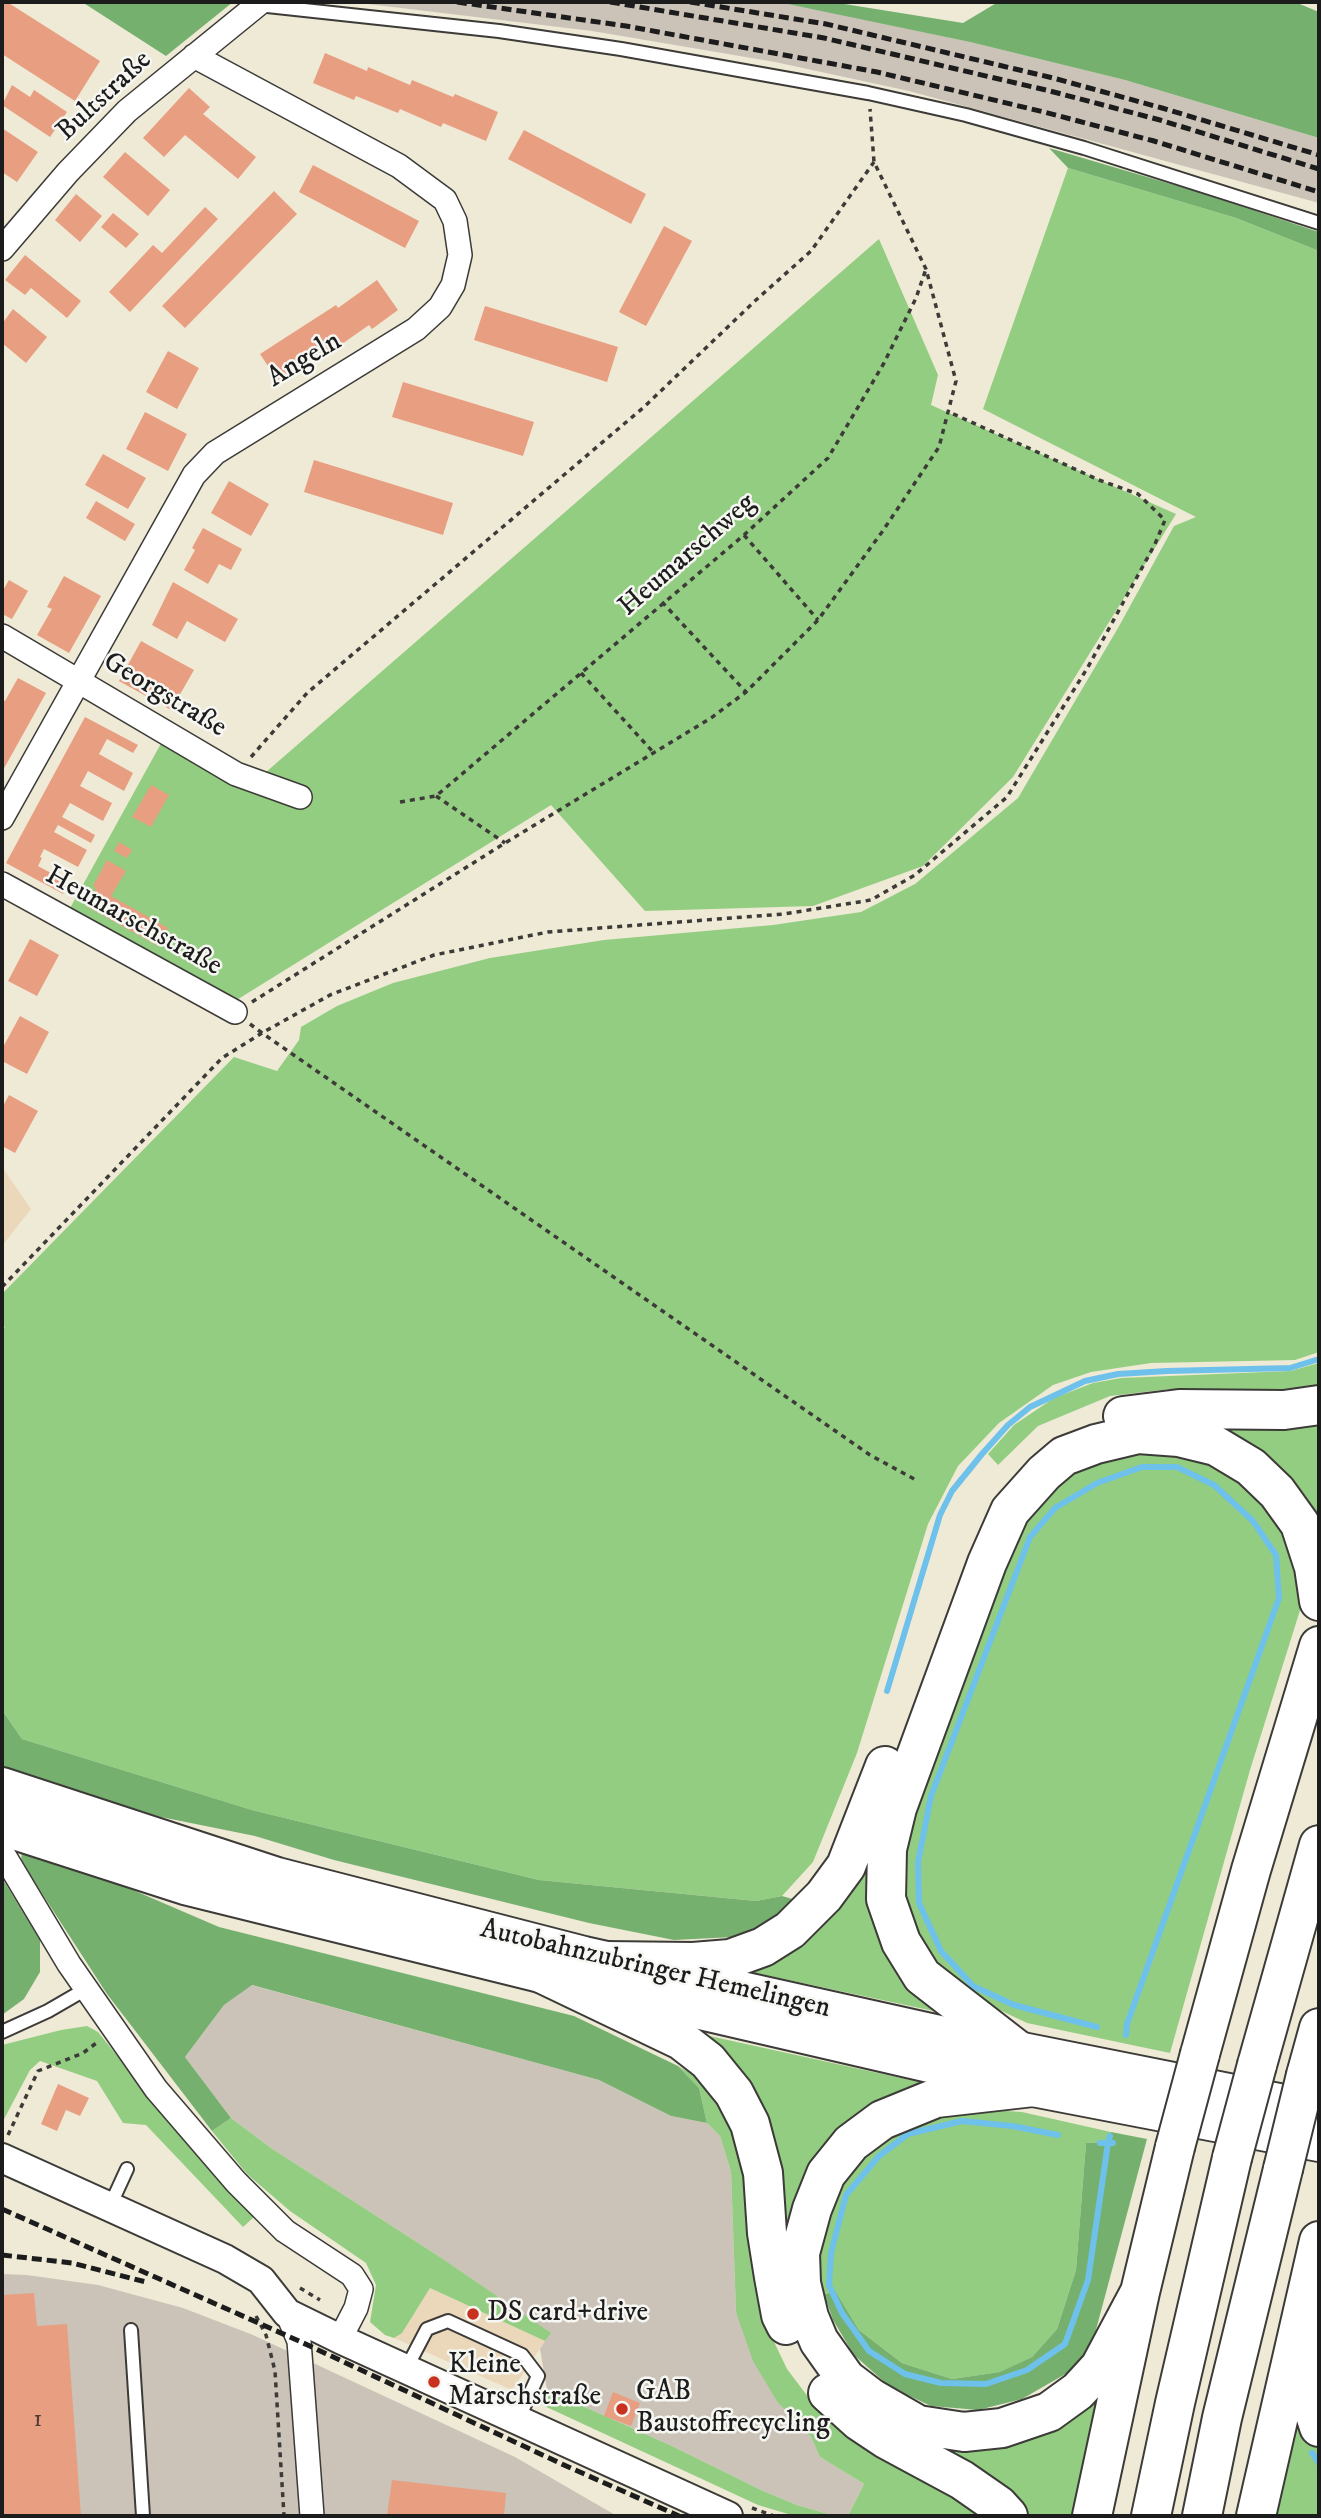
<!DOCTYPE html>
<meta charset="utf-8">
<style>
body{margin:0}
#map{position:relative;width:1321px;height:2518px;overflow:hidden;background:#efead6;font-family:"IM FELL DW Pica",serif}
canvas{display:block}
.frame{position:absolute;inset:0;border:4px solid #1c1c1c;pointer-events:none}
</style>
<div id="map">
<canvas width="1321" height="2518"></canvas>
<div class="frame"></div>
</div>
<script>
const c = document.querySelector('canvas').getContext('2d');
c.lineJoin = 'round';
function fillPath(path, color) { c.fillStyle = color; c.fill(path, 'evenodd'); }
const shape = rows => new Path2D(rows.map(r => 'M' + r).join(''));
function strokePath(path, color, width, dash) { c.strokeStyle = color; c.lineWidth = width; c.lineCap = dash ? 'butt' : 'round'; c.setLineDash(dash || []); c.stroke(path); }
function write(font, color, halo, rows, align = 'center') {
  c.font = font + ' "IM FELL DW Pica",serif'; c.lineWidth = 5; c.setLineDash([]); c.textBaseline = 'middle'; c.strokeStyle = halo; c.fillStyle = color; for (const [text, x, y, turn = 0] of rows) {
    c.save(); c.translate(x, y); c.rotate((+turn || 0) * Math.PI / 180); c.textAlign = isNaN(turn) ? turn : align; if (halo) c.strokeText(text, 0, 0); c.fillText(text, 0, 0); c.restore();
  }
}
const built = shape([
 [2,1167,31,1209,2,1246],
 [430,2288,545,2341,512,2390,394,2338,402,2332]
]);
const industrial = shape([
 [351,2,778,2,840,14,970,42,1125,80,1319,138,1319,203,909,91,775,62,592,31],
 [251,1985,599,2080,671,2116,707,2123,720,2136,731,2172,736,2312,778,2403,811,2437,820,2457,864,2484,848,2516,835,2516,797,2505,763,2491,672,2446,547,2390,540,2349,550,2333,440,2257,271,2148,231,2118,185,2057,224,2005],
 [2,2274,27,2275,98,2285,183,2308,253,2335,515,2457,617,2516,2,2516]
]);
const green = shape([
 [1068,168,1236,218,1319,251,1319,1352,1295,1360,1151,1363,1091,1372,1053,1385,999,1423,958,1466,928,1524,857,1753,813,1862,782,1896,756,1901,539,1880,252,1810,22,1739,2,1710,2,1330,5,1327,2,1325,2,1294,234,1057,277,1071,299,1040,301,1027,337,1006,393,983,490,958,604,940,773,925,861,912,915,884,1018,798,1118,628,1174,526,1196,517,983,409],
 [879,239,938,375,931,405,1176,514,1013,777,923,866,813,906,645,911,551,805,235,1001,69,910,164,738,250,786],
 [1319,1363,1319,1384,1317,1385,1275,1391,1170,1389,1110,1396,1038,1426,998,1465,988,1454,1014,1425,1054,1398,1093,1383,1121,1378,1290,1371],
 [1319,1415,1319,1547,1219,1434,1214,1420],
 [1137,1447,1227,1466,1264,1497,1300,1566,1301,1607,1250,1770,1170,2053,1027,2023,985,2003,947,1976,911,1929,899,1884,900,1850,1021,1522,1079,1464],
 [867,1844,943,2013,732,1968],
 [87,2026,98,2032,202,2161,254,2217,243,2227,146,2125,123,2123,97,2081,40,2061,30,2070,2,2123,2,2045,61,2030],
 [705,2035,928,2084,918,2087,790,2245],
 [678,2066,709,2084,735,2128,746,2175,767,2327,787,2369,812,2402,982,2516,848,2516,864,2484,820,2457,811,2437,778,2403,753,2361,736,2312,731,2172,720,2136,707,2123,699,2088],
 [962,2108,1022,2112,1111,2132,1105,2142,1086,2143,1076,2270,1057,2329,1032,2357,1001,2372,952,2379,902,2363,859,2330,836,2292,824,2294,818,2259,836,2182,899,2123],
 [231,2118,271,2148,440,2257,551,2333,545,2341,430,2288,402,2333,394,2338,385,2335,370,2322,376,2285,366,2263,290,2211,247,2174,212,2131],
 [1107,2375,1080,2516,1030,2516,1018,2501,921,2440],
 [547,2390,672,2446,763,2491,797,2505,835,2516,795,2516,758,2505,540,2404],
 [1289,2420,1305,2422,1319,2453,1319,2516,1268,2516]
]);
const forest = shape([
 [82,2,233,2,166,56],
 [778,2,832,2,963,23,998,2,1295,2,1319,12,1319,138,1125,80,970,42],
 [1049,148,1198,192,1319,232,1319,251,1236,218,1068,168],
 [2,1710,22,1739,252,1810,539,1880,756,1901,782,1896,796,1900,776,1919,733,1937,674,1940,589,1923,334,1860,255,1836,161,1817,2,1767],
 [22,1851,119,1884,219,1927,574,2016,678,2066,699,2088,707,2123,671,2116,599,2080,252,1985,224,2005,185,2057,231,2118,212,2131,107,1994,21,1861],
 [2,1878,40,1940,40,1972,24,1999,2,2015],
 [1111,2132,1147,2139,1093,2341,1074,2369,1022,2399,978,2410,931,2406,890,2387,854,2355,833,2320,824,2294,836,2292,859,2330,902,2363,952,2379,1000,2372,1032,2357,1057,2329,1076,2270,1086,2143,1105,2142]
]);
const stream = shape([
 [887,1691,940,1515,952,1491,982,1454,1008,1425,1030,1407,1085,1381,1118,1374,1167,1371,1290,1368,1319,1359],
 [1097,2027,1014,2005,973,1986,941,1951,919,1903,918,1862,931,1796,1030,1537,1055,1508,1097,1483,1142,1467,1177,1467,1214,1485,1253,1521,1276,1555,1279,1598,1127,2024,1126,2035],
 [1058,2135,1012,2126,962,2121,908,2134,879,2156,846,2195,831,2253,829,2285,842,2313,869,2351,905,2374,941,2383,986,2384,1027,2370,1065,2344,1088,2280,1108,2143,1100,2143],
 [1110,2136,1108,2143,1113,2143],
 [1312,2453,1319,2463]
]);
const building = shape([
 [2,2,7,2,100,61,75,101,2,54],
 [325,53,367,71,368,67,410,85,412,80,453,97,455,94,498,112,486,141,443,123,441,127,400,109,398,113,356,96,354,100,313,83],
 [12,85,30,97,34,90,67,112,50,137,2,105],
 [189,88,210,107,203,114,256,157,238,179,185,135,164,157,143,138],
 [2,128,38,152,17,182,2,172],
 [524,130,646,194,631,224,508,159],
 [125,152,170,190,148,216,103,177],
 [313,165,419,221,405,248,299,192],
 [274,191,297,214,185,328,162,306],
 [76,194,102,216,80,242,55,220],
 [205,207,218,219,130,312,109,292,153,245,162,253],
 [113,213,139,234,126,248,101,227],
 [664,226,692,241,646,326,619,312],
 [25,255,81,301,67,318,31,288,25,295,5,280],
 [377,280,398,310,372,329,369,325,332,351,330,348,295,373,294,370,278,381,260,354,336,305,338,308],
 [485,306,618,347,607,382,474,340],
 [13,309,47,337,26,363,2,343,2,324],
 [168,351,199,368,177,409,146,392],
 [403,382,534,422,523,456,392,417],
 [145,412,187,434,168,471,126,449],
 [103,454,146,478,128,509,85,485],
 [314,460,453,503,443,535,304,492],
 [229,481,269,504,251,536,211,513],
 [96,501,135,524,125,541,86,518],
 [203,528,242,549,231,570,219,564,208,584,184,570,195,550,192,548],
 [64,576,101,596,69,653,37,635,52,609,47,607],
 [9,580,28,591,12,619,2,614,2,592],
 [173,582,238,619,225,642,187,621,177,639,152,625],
 [141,641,194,670,171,710,119,681],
 [18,678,46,693,2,772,2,699,5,701],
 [85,717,138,745,133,753,107,739,99,754,133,773,124,791,88,771,80,786,112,803,103,821,70,803,62,817,95,835,91,843,58,825,54,832,87,850,78,867,44,849,40,857,42,858,38,866,69,883,63,894,6,863],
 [151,785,169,795,151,827,132,817],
 [119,842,132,850,127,858,114,851],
 [107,860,126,871,111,896,168,928,158,946,86,906,96,888,93,886],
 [30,939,59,955,37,996,8,981],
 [20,1016,49,1032,27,1074,2,1061,2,1049],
 [9,1095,38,1111,15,1153,2,1146,2,1108],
 [58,2084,89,2098,80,2116,66,2110,57,2131,41,2124],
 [34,2293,37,2326,67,2324,81,2516,2,2516,2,2295],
 [613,2392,640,2403,631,2426,604,2416],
 [392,2480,506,2493,504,2516,387,2516]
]);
const path = shape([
 [744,535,818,620],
 [662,602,746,692],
 [581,673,653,752],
 [251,757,307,693,644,407,756,300,811,251,874,162],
 [436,796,505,843],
 [400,802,436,796,744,535,828,458,884,363,916,298,926,269],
 [252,1002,505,843,711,718,746,692,818,620,882,532,939,447,956,381,926,269,874,162,870,109],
 [250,1024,262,1033,330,995,434,955,548,932,784,914,871,900,915,875,1007,797,1088,667,1155,544,1165,520,1138,494,1099,480,949,412],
 [2,1287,222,1058,262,1033,870,1455,916,1480],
 [8,2135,38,2071,83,2053,99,2041],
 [300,2288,320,2300],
 [256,2316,266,2335,275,2371,284,2516],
 [752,2508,774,2516]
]);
const service = shape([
 [258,5,499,31,621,49,868,93,966,115,1084,148,1319,223],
 [2,2032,48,2011,86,1989],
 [110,2206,127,2169],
 [131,2330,143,2516],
 [406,2369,427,2329,448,2321,522,2355,538,2376,518,2420]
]);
const minor = shape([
 [2,249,68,172,127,111,261,2],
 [2,636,236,774,300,797],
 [2,818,194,475,215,453,416,329,440,307,453,285,460,255,455,221,445,200,399,166,194,56],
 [2,884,235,1012],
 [2,1852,69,1964,156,2089,236,2182,285,2231,352,2275,361,2289,356,2308,340,2339],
 [287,2313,299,2341,312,2516]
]);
const tertiary = shape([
 [2,2158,225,2259,261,2280,287,2313,340,2339,728,2516]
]);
const trunk = shape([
 [2,1787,277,1877,584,1956,962,2040,1319,2111],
 [2,1826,185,1885,541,1973,1033,2087,1319,2142]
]);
const motorway = shape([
 [1123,1416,1179,1409,1284,1410,1319,1405],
 [604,1961,693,1962,730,1959,763,1947,790,1930,824,1896,846,1866,885,1766],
 [541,1973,681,2040,708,2061,734,2093,750,2124,763,2173,767,2233,774,2277,781,2315,786,2325],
 [1020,2052,922,1976,901,1942,886,1899,887,1849,897,1808,987,1563,1010,1511,1044,1473,1064,1456,1096,1444,1138,1434,1179,1437,1216,1446,1251,1467,1277,1492,1300,1524,1314,1567,1319,1601],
 [1200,2054,1251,1870,1319,1646],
 [1257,2065,1319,1845],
 [1306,2075,1319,2028],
 [1033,2087,936,2098,882,2120,851,2143,826,2174,812,2209,800,2253,801,2283,809,2317,819,2341,846,2379,871,2398,918,2425,964,2432,1002,2428,1049,2412,1078,2391,1100,2367,1140,2292],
 [1303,2347,1309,2396,1319,2427],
 [828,2393,859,2421,886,2439,962,2480,998,2505,1008,2516],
 [1092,2516,1140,2292,1175,2147],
 [1151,2516,1175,2403,1232,2158],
 [1202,2516,1222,2418,1283,2169],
 [1256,2516,1319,2241]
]);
const rail = shape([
 [457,2,626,26,877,72,1044,112,1154,141,1319,192],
 [610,2,824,38,1050,91,1160,120,1319,169],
 [690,2,826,24,1053,78,1162,108,1319,155],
 [2,2209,299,2341,564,2465,679,2516],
 [2,2255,72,2263,146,2282]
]);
const motorwayBridge = shape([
 [1175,2147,1200,2054],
 [1232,2158,1257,2065],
 [1283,2169,1306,2075]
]);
const markers = [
 [473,2314,7,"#c8321e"],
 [434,2382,7,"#c8321e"],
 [622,2409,7,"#c8321e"]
];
const numberNames = [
 ["1",38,2421]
];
const streetNames = [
 ["Bultstraße",105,97,-43],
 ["Angeln",305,361,-31],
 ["Heumarschweg",688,556,-41],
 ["Georgstraße",164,696,31],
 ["Heumarschstraße",133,922,29],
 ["Autobahnzubringer Hemelingen",655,1970,13]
];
const poiNames = [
 ["DS card+drive",487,2314],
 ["Kleine",448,2366],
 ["Marschstraße",448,2398],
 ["GAB",636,2393],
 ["Baustoffrecycling",636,2425]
];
fillPath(built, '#ebd8ba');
fillPath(industrial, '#cbc3b8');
fillPath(green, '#93cd81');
fillPath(forest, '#76b06f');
strokePath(stream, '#6ec1ea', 6);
fillPath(building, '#e89e80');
strokePath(service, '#3c3b38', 16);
strokePath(minor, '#3c3b38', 26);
strokePath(tertiary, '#3c3b38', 32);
strokePath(trunk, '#3c3b38', 42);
strokePath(motorway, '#3c3b38', 42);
strokePath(path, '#3c3b38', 3.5, [5, 5]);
strokePath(service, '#fff', 12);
strokePath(minor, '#fff', 23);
strokePath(tertiary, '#fff', 28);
strokePath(trunk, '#fff', 38);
strokePath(motorway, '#fff', 38);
strokePath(rail, '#1c1c1c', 5, [10, 5]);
strokePath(motorwayBridge, '#3c3b38', 42, []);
strokePath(motorwayBridge, '#fff', 38);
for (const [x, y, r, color] of markers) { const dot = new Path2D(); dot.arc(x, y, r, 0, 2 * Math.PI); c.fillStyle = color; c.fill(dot); strokePath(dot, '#f6f6f2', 2.5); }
write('24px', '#4f3c35', null, numberNames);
write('28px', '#1c1c1c', '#f6f6f2', streetNames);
write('28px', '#1c1c1c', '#f6f6f2', poiNames, 'left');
</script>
